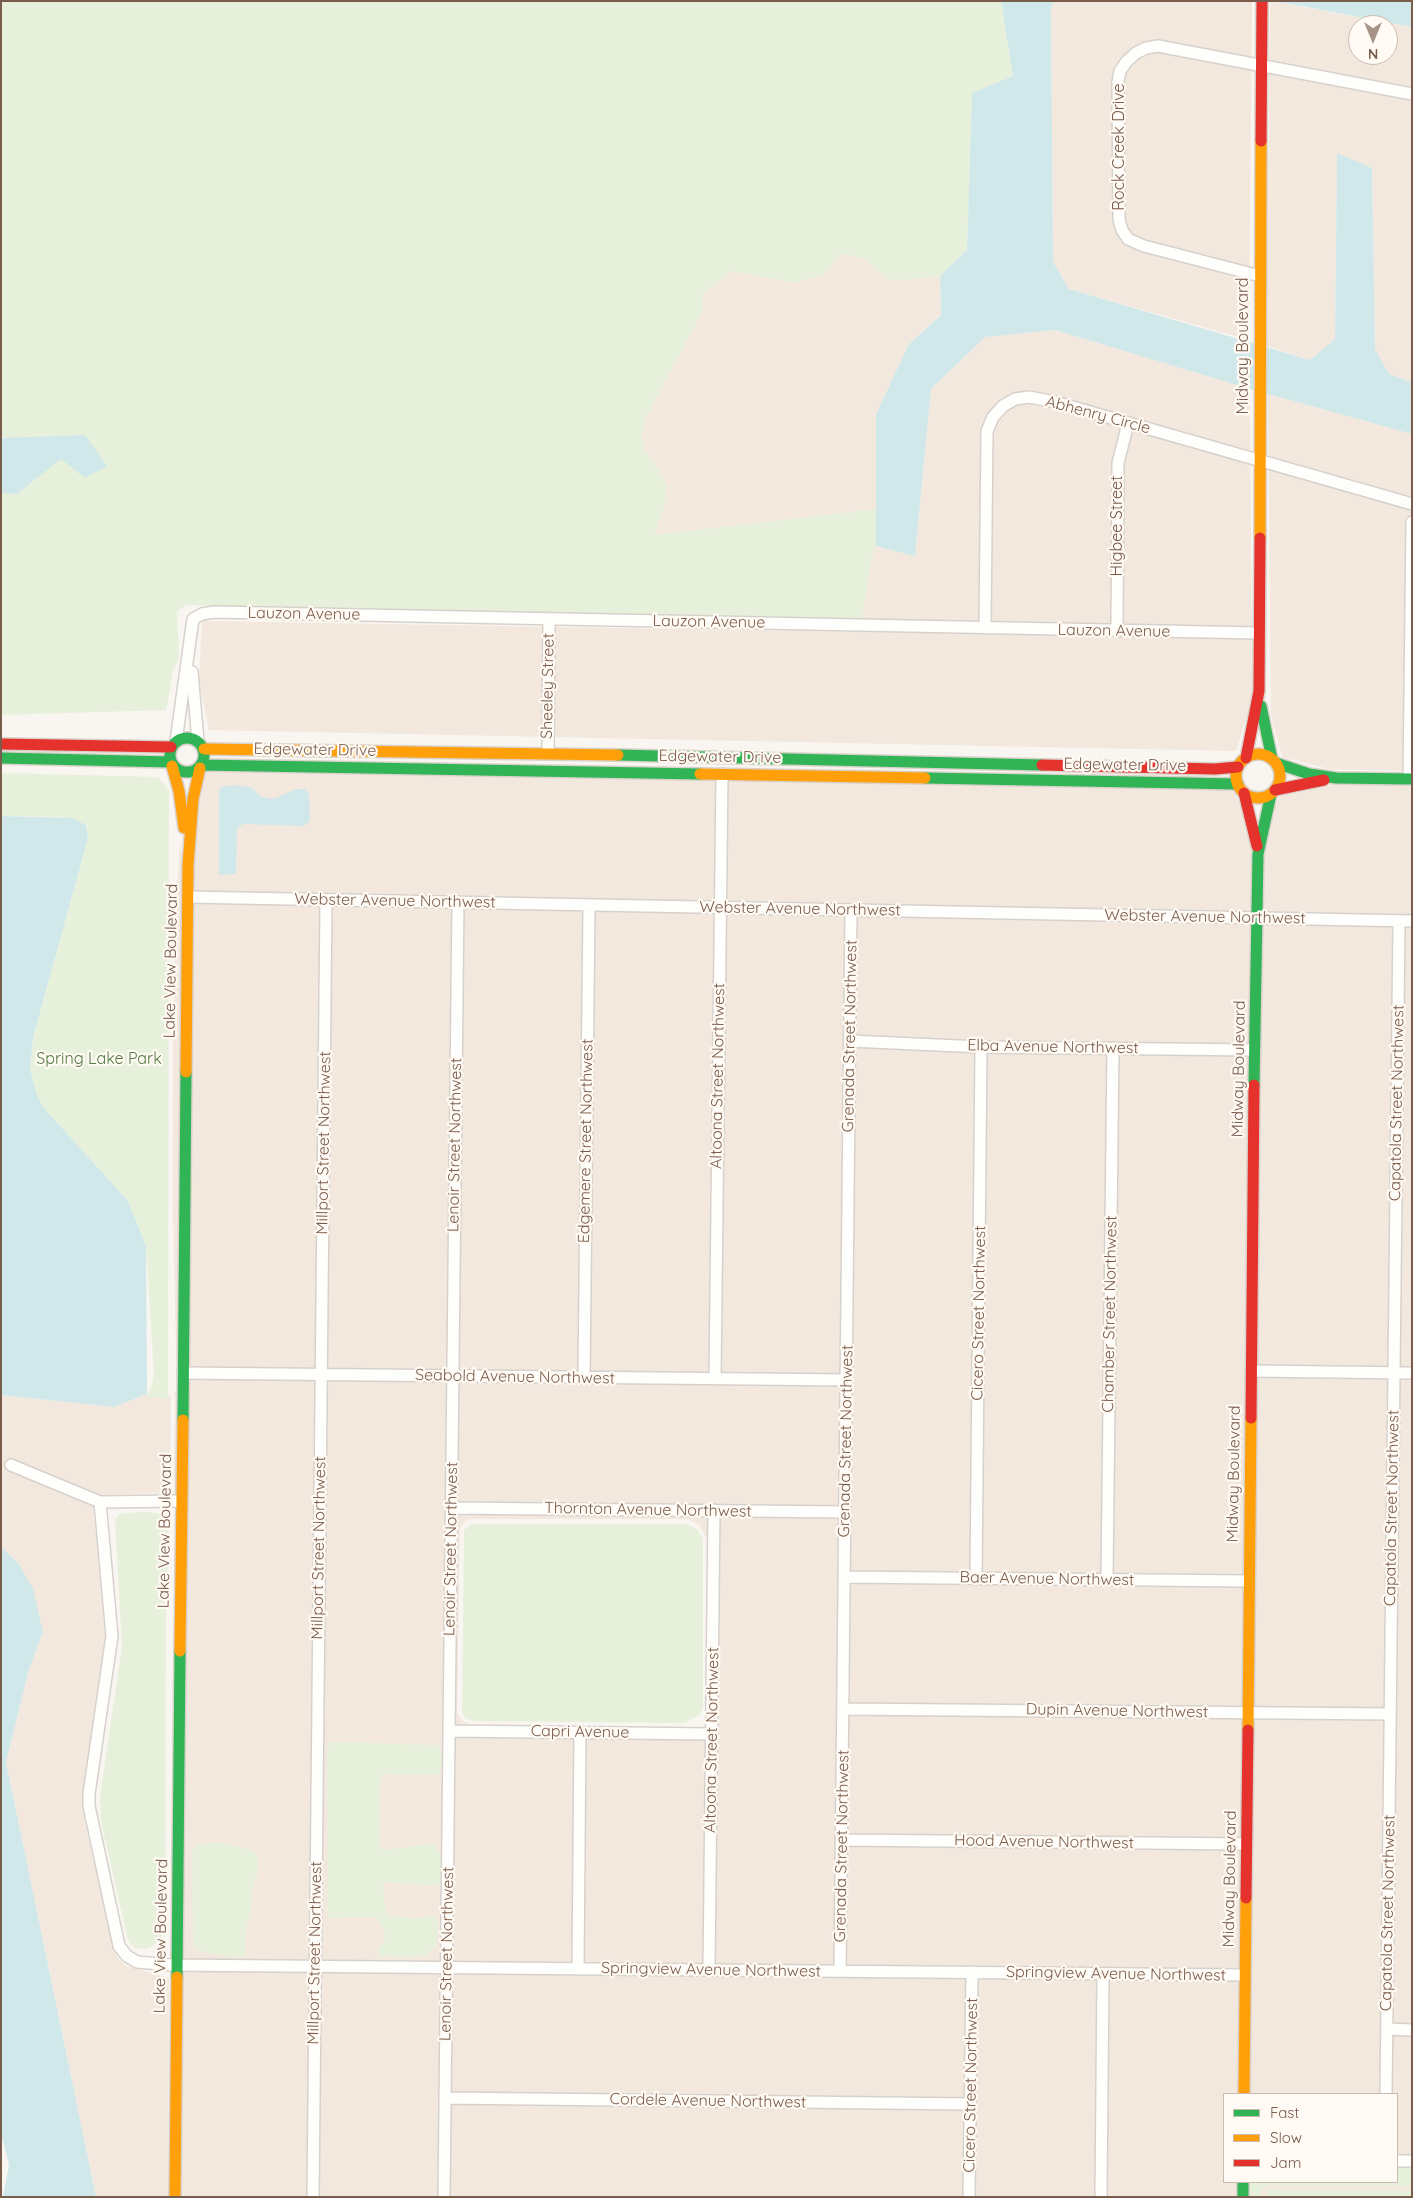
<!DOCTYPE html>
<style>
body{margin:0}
#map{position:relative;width:1413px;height:2198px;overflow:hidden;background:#f9f5f0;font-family:Quicksand,sans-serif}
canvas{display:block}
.frame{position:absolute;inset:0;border:2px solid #7a5c4d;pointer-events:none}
.legend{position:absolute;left:1223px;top:2093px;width:175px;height:90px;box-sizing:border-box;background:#fffaf3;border:1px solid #cabbb1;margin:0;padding:6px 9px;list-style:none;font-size:15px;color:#7a5c4d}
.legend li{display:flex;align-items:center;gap:10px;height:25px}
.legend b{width:25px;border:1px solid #cabbb1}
.north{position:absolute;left:1348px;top:15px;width:50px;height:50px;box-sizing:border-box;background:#fffaf3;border:1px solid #cabbb1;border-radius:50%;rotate:180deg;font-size:14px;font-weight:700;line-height:20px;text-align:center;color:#7a5c4d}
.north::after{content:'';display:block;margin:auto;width:18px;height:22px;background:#a69286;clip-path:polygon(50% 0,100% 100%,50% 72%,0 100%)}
</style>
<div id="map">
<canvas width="1413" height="2198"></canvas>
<div class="frame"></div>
<ul class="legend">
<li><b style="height:6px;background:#30b455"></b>Fast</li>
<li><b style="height:6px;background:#ff9f0a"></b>Slow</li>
<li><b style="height:6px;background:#e5322d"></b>Jam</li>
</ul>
<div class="north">N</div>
</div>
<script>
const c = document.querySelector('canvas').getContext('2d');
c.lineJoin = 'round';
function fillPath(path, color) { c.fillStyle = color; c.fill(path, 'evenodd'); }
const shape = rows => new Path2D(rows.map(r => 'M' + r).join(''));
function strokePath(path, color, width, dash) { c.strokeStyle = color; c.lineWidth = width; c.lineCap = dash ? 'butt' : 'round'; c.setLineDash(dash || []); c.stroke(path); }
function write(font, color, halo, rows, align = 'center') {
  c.font = font + ' Quicksand,sans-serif'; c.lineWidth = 4.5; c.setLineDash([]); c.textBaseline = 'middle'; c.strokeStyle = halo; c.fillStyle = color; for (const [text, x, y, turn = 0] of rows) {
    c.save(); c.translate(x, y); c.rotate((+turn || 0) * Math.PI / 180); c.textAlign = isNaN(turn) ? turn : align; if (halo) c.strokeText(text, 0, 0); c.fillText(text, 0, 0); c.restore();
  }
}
const residential = shape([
 [1055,1,1252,1,1249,340,1069,289,1053,262,1051,8],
 [1270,1,1412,27,1412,382,1389,374,1375,350,1372,168,1337,154,1335,339,1310,360,1267,346],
 [1358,25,1388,25,1388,55,1358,55],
 [840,254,865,259,889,279,901,280,940,276,941,314,909,344,876,414,876,509,654,535,664,507,656,465,646,453,641,438,645,419,703,310,703,294,731,271,796,283,824,274],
 [1055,330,1250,389,1252,700,1236,751,209,730,199,681,202,621,862,632,862,620,871,561,876,546,915,556,931,389,985,337],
 [1268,394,1412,434,1412,771,1329,769,1282,757,1271,715],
 [204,772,1235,790,1253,853,1280,796,1336,784,1412,784,1412,2191,1267,2190,1266,2197,180,2197,182,1970,186,1970,186,1959,182,1959,193,865],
 [447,1503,721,1505,707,1739,454,1736],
 [1224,2094,1397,2094,1397,2182,1224,2182],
 [180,840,183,866,177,1496,172,1496,174,1493,175,1396,173,1392,177,1392,173,1217,173,1056,175,922],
 [147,1394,171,1396,170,1493,97,1495,93,1505,106,1642,83,1806,85,1824,117,1957,126,1966,169,1978,168,2197,96,2197,6,1762,29,1669,43,1632,19,1564,1,1547,1,1395,114,1407],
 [456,1513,709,1516,707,1662,707,1539,699,1525,687,1519,471,1519,464,1522,460,1530,457,1713,463,1721,471,1725,454,1725]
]);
const green = shape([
 [1,1,1001,1,1013,76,972,94,967,250,940,276,901,280,888,279,865,259,841,254,824,274,796,283,731,271,703,294,703,310,645,419,641,438,646,453,656,465,667,486,664,507,654,535,876,509,876,546,871,561,862,620,186,605,177,611,179,658,173,672,166,710,1,715,1,493,17,494,61,458,107,466,1,436],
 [1,773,158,777,169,790,168,1399,146,1396,152,1385,154,1373,146,1246,128,1201,43,1107,37,1095,30,1069,33,1038,88,838,87,825,64,817,1,816],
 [147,1512,163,1514,167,1517,169,1526,166,1609,165,1924,161,1938,153,1946,144,1949,135,1948,128,1940,101,1822,100,1797,122,1646,115,1520,119,1514,124,1513],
 [471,1524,687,1524,697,1529,703,1539,703,1708,699,1715,684,1723,472,1721,466,1718,462,1713,464,1530],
 [334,1742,438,1745,441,1751,441,1773,436,1775,383,1774,381,1776,379,1796,380,1845,384,1850,429,1844,435,1846,439,1852,442,1859,441,1883,432,1886,387,1882,383,1885,386,1916,415,1918,434,1916,438,1920,437,1943,429,1954,414,1957,380,1956,378,1954,378,1949,384,1942,385,1931,376,1917,328,1918,327,1748,330,1743],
 [220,1842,251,1850,256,1853,258,1859,258,1872,252,1891,251,1908,246,1929,245,1954,242,1957,232,1958,197,1950,193,1945,192,1850,200,1844],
 [1397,2166,1412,2166,1412,2186,1266,2185,1262,2190,1262,2197,1248,2197,1248,2182,1397,2182],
 [1266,2190,1412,2191,1412,2197,1266,2197]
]);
const water = shape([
 [1001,1,1055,1,1051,8,1053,262,1069,289,1310,360,1335,339,1337,153,1372,168,1375,349,1389,374,1412,382,1412,434,1250,389,1055,330,985,337,931,389,915,556,876,546,876,414,909,344,941,315,940,276,967,250,972,93,1013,76],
 [1274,1,1412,1,1412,27],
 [85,435,107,466,85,478,61,459,17,494,1,493,1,436,3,438],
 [235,785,252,788,260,796,270,799,277,798,296,789,306,789,309,795,310,821,304,826,243,824,237,829,236,874,219,875,219,791,221,787],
 [1,816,72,818,86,825,88,838,33,1038,30,1069,37,1095,43,1107,128,1201,146,1246,147,1394,114,1407,1,1395],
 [1,1547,19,1564,33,1589,43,1632,29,1669,6,1762,96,2197,3,2197,9,2165,1,2132]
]);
const street = shape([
 [1260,276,1144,246,1128,239,1122,230,1119,220,1118,82,1120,71,1127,61,1136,53,1146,48,1158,46,1412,94],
 [985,628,987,431,993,417,1003,406,1015,399,1029,397,1055,402,1412,504],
 [1117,631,1118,463,1128,423],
 [192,672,198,741],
 [176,741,193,619,202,614,214,612,1258,633],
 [548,753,549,620],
 [1409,779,1412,522],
 [188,897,1412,921],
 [850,1041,981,1047,1255,1050],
 [1252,1371,1412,1373],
 [183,1373,847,1380],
 [584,1378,589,905],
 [715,1379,722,774],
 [11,1465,100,1502,182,1501],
 [100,1502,112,1636,89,1794,89,1806,119,1946,127,1956,137,1962,171,1965,1245,1975],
 [451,1508,845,1512],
 [845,1577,1249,1581],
 [976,1579,981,1047],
 [1107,1580,1113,1048],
 [843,1709,1390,1714],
 [449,1731,712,1734],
 [842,1840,1247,1844],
 [578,1969,580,1732],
 [709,1970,714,1510],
 [840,1971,851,910],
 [1387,2029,1412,2030],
 [1386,2094,1399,921],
 [445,2098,970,2104],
 [1397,2161,1412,2161],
 [313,2197,326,900],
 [444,2197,458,902],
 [969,2197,972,1972],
 [1101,2197,1103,1974]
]);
const fast = shape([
 [1261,706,1272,759],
 '170 755a17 17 0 1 1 34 0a17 17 0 1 1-34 0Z',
 [618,755,1042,765],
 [1,758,171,762],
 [1276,763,1309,774,1336,778,1412,779],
 [202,765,700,774],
 [925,778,1238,784],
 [1254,1085,1258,854,1271,794],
 [183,1420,186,1072],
 [177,1977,180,1651],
 [1243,2182,1243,2197]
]);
const slow = shape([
 [1260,538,1261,141],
 [204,749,618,755],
 '1236 776a22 22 0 1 1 44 0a22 22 0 1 1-44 0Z',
 [172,766,179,791,184,828],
 [700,774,925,778],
 [186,1072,188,865,193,799,200,768],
 [180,1651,183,1420],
 [1248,1730,1251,1418],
 [1244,2094,1246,1898],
 [175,2197,177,1977]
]);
const jam = shape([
 [1261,141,1262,1],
 [1,744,171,747],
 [1246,758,1259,691,1260,538],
 [1042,765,1215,769,1238,767],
 [1275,790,1324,780],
 [1244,793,1257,846],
 [1251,1418,1254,1085],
 [1246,1898,1248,1730]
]);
const streetNames = [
 ["Rock Creek Drive",1119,147,-90],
 ["Midway Boulevard",1243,346,-90],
 ["Abhenry Circle",1098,415,15],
 ["Higbee Street",1117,526,-90],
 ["Lauzon Avenue",304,614,1],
 ["Lauzon Avenue",709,622,1],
 ["Lauzon Avenue",1114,631,1],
 ["Sheeley Street",548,686,-89],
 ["Edgewater Drive",315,750,1],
 ["Edgewater Drive",720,757,1],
 ["Edgewater Drive",1125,765,1],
 ["Webster Avenue Northwest",395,901,1],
 ["Webster Avenue Northwest",800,909,1],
 ["Webster Avenue Northwest",1205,917,1],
 ["Lake View Boulevard",171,961,-89],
 ["Grenada Street Northwest",850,1036,-89],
 ["Elba Avenue Northwest",1053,1047,1],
 ["Midway Boulevard",1239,1069,-89],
 ["Altoona Street Northwest",718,1076,-89],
 ["Capatola Street Northwest",1397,1103,-89],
 ["Edgemere Street Northwest",586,1141,-89],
 ["Millport Street Northwest",324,1143,-89],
 ["Lenoir Street Northwest",455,1145,-89],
 ["Cicero Street Northwest",979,1313,-89],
 ["Chamber Street Northwest",1110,1314,-89],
 ["Seabold Avenue Northwest",515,1377,1],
 ["Grenada Street Northwest",846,1441,-89],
 ["Midway Boulevard",1234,1474,-89],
 ["Capatola Street Northwest",1392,1508,-89],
 ["Thornton Avenue Northwest",648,1510,1],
 ["Lake View Boulevard",165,1531,-89],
 ["Millport Street Northwest",319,1548,-89],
 ["Lenoir Street Northwest",451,1549,-89],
 ["Baer Avenue Northwest",1047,1579,1],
 ["Dupin Avenue Northwest",1117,1711,1],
 ["Capri Avenue",580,1732,1],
 ["Altoona Street Northwest",712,1740,-89],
 ["Hood Avenue Northwest",1044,1842,1],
 ["Grenada Street Northwest",842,1846,-89],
 ["Midway Boulevard",1230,1879,-89],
 ["Capatola Street Northwest",1388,1913,-89],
 ["Lake View Boulevard",161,1936,-89],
 ["Millport Street Northwest",315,1953,-89],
 ["Lenoir Street Northwest",447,1954,-89],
 ["Springview Avenue Northwest",711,1970,1],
 ["Springview Avenue Northwest",1116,1974,1],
 ["Cicero Street Northwest",971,2085,-89],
 ["Cordele Avenue Northwest",708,2101,1]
];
const parkNames = [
 ["Spring Lake Park",99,1059]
];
fillPath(residential, '#f2e8de');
fillPath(green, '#e7f0db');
fillPath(water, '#d0e8ea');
strokePath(street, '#d7d1cb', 14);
strokePath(fast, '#d9d2cb', 14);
strokePath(slow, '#d9d2cb', 14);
strokePath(jam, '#d9d2cb', 14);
strokePath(street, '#fefefd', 11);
strokePath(fast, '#30b455', 11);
strokePath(slow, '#ff9f0a', 11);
strokePath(jam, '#e5322d', 11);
write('16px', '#7a5c4d', '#fffaf3', streetNames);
write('16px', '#537a41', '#fffaf3', parkNames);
</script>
